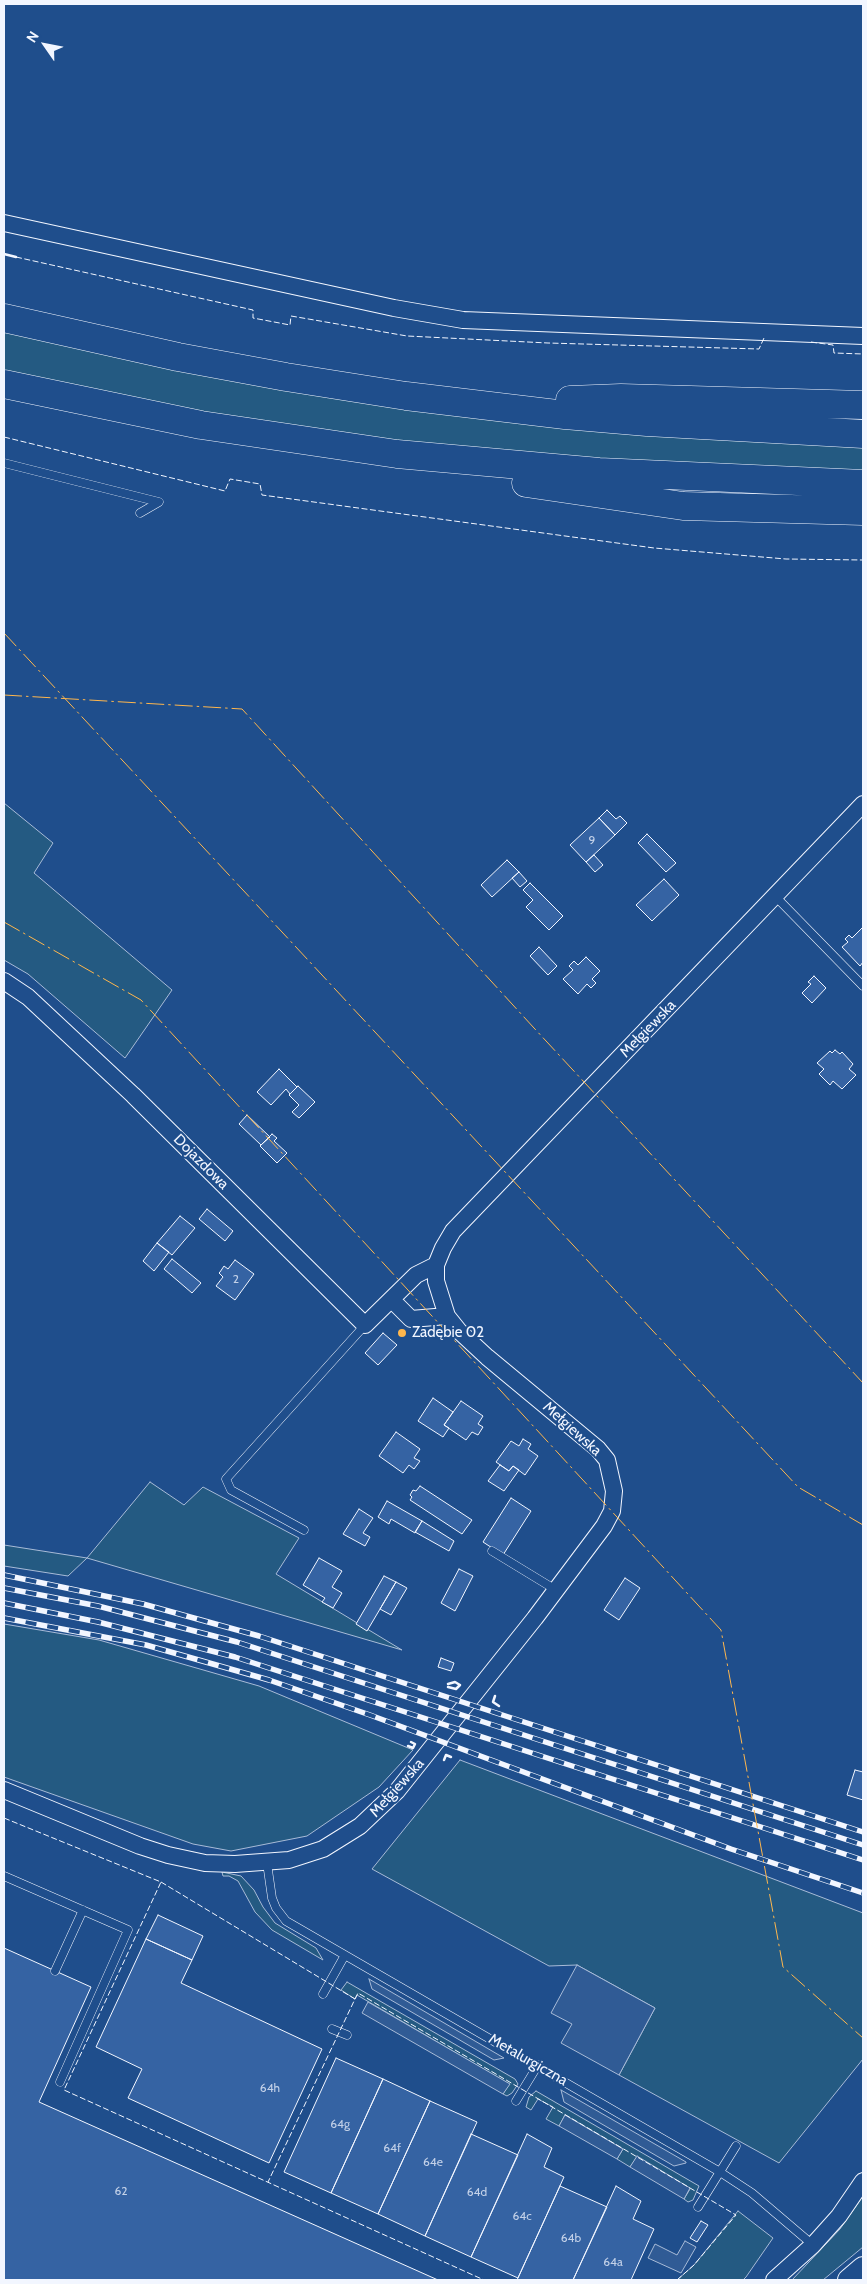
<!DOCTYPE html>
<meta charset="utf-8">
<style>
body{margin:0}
#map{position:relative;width:867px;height:2284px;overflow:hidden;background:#1f4e8c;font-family:Cabin,sans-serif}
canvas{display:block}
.frame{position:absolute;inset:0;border:5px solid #f2f6ff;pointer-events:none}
.north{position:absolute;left:20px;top:20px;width:50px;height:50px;-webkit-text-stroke:4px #1f4e8c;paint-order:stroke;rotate:303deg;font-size:14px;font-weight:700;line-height:20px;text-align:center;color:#f2f6ff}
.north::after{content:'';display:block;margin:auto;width:18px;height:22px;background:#f2f6ff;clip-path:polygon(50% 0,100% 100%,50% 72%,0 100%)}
</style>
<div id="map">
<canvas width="867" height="2284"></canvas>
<div class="frame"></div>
<div class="north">N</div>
</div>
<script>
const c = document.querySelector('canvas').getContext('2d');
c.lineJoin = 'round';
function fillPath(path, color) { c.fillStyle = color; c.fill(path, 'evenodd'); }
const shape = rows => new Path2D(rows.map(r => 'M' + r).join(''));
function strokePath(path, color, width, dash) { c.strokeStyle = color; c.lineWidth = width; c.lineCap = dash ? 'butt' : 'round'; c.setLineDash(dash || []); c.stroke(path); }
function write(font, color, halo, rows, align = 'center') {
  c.font = font + ' Cabin,sans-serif'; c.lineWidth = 4; c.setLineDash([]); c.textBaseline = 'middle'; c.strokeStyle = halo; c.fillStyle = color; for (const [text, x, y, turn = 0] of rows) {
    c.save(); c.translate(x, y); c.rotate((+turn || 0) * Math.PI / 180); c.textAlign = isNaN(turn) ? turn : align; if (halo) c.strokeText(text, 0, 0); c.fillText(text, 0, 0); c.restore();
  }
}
const green = shape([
 [4,328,863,444,863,472,661,465,455,447,303,430,64,386,4,372,4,328],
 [4,803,53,843,34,873,172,990,125,1058,28,974,4,960,4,803],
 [150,1482,184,1505,203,1487,299,1538,276,1574,402,1650,87,1558,68,1576,4,1566,4,1545,87,1558,150,1482],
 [4,1624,99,1640,259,1686,413,1750,379,1787,307,1836,231,1851,193,1844,4,1777,4,1624],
 [460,1760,863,1913,863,2059,779,2163,619,2075,655,2008,577,1965,549,1966,372,1869,460,1760],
 [222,1872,241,1876,254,1890,263,1907,275,1923,316,1948,323,1960,272,1930,255,1912,238,1881,229,1876,223,1876,222,1872],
 [347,1982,515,2079,518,2084,512,2093,507,2096,503,2094,509,2084,357,1995,355,1999,341,1990,347,1982],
 [536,2091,699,2186,693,2200,688,2202,684,2199,690,2189,637,2157,630,2167,617,2159,623,2149,565,2115,559,2126,546,2119,553,2107,538,2099,531,2110,526,2107,529,2097,536,2091],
 [863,2196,863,2247,823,2280,792,2280,840,2229,863,2196],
 [738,2211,773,2238,746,2277,743,2280,677,2280,694,2265,738,2211]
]);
const parking = shape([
 [577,1965,655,2008,619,2075,561,2043,572,2024,551,2013,577,1965],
 [369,1979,504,2058,494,2060,372,1989,369,1979],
 [368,2002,510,2084,503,2094,362,2013,368,2002],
 [561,2090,686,2162,686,2163,674,2166,564,2102,561,2090],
 [565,2115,623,2149,617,2159,559,2126,565,2115],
 [637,2156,690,2188,684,2199,630,2167,637,2156],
 [685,2241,696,2247,681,2273,648,2258,655,2244,677,2255,685,2241]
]);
const building = shape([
 [607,810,616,819,620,816,627,823,615,835,599,818,607,810],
 [599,818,615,835,586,862,570,845,599,818],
 [647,834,676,863,666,872,638,843,647,834],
 [594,855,603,865,595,872,586,862,594,855],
 [507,860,519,872,492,897,481,885,507,860],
 [519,872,527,881,520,887,512,878,519,872],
 [664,879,679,895,652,921,636,905,664,879],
 [530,883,563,916,549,930,526,907,533,900,523,890,530,883],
 [863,927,863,962,860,966,842,947,848,942,845,939,849,935,852,938,863,927],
 [539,947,557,966,548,975,530,956,539,947],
 [586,957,600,971,592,979,596,983,591,988,587,984,578,994,563,979,573,970,569,966,574,961,578,965,586,957],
 [814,976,826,988,812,1003,802,993,811,984,808,982,814,976],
 [835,1050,840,1054,842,1052,853,1064,849,1069,856,1075,842,1089,833,1081,830,1085,819,1074,824,1069,817,1063,830,1051,832,1053,835,1050],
 [279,1069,297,1087,290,1094,286,1089,271,1105,257,1092,279,1069],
 [298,1086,315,1102,299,1118,292,1112,299,1105,289,1095,298,1086],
 [247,1115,270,1137,261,1145,239,1124,247,1115],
 [272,1134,277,1138,274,1141,287,1153,277,1163,260,1146,272,1134],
 [207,1209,233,1231,225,1241,199,1219,207,1209],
 [180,1216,195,1228,172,1255,157,1243,180,1216],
 [157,1243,169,1252,154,1271,143,1261,157,1243],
 [172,1259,201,1283,192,1293,164,1269,172,1259],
 [235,1260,254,1274,235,1300,216,1286,223,1277,219,1273,220,1272,224,1266,228,1269,235,1260],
 [383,1333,397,1345,378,1365,365,1353,383,1333],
 [433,1398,453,1412,444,1425,449,1428,443,1437,418,1421,433,1398],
 [461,1401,483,1416,478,1424,483,1427,478,1435,472,1432,466,1440,444,1425,461,1401],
 [396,1432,420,1449,414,1458,420,1461,414,1469,409,1465,403,1473,379,1456,396,1432],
 [523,1439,531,1444,528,1449,538,1456,525,1475,513,1466,509,1471,496,1462,511,1441,519,1446,523,1439],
 [500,1465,509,1471,513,1466,519,1470,504,1491,488,1481,500,1465],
 [420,1486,472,1520,462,1534,410,1500,412,1497,410,1495,413,1490,416,1491,420,1486],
 [511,1498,531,1511,503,1555,483,1542,511,1498],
 [387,1501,422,1521,415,1533,391,1519,389,1524,378,1517,387,1501],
 [359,1509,373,1518,363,1533,370,1537,365,1546,343,1534,359,1509],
 [422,1521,454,1541,449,1551,415,1532,422,1521],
 [319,1558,342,1571,332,1587,342,1593,333,1608,322,1602,325,1598,303,1585,319,1558],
 [459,1569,473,1576,455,1611,441,1603,459,1569],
 [384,1576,396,1582,367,1631,356,1624,384,1576],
 [625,1578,640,1588,619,1620,604,1610,625,1578],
 [396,1582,407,1588,391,1615,380,1609,396,1582],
 [441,1658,454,1663,451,1671,438,1667,441,1658],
 [855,1770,863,1772,863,1800,847,1795,855,1770],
 [158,1915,203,1936,192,1960,146,1939,158,1915],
 [146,1939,192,1960,181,1983,322,2049,269,2163,128,2098,142,2069,96,2047,146,1939],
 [4,1948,91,1987,39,2102,438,2280,4,2280,4,1948],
 [336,2058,383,2079,331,2193,284,2172,336,2058],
 [383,2079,430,2101,378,2214,331,2193,383,2079],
 [430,2101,477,2122,425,2236,378,2214,430,2101],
 [471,2134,518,2155,471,2257,425,2236,471,2134],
 [527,2134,552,2148,544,2167,564,2177,518,2278,471,2257,527,2134],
 [560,2186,607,2207,573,2280,517,2280,560,2186],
 [616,2186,641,2201,633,2219,654,2229,631,2280,573,2280,616,2186],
 [701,2221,708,2225,697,2242,690,2238,701,2221]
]);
const service = shape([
 [4,463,159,502,140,513],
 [775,896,863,986],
 [304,1530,231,1490,226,1479,365,1325],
 [492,1551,556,1590],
 [267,1863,272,1898,276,1908,286,1921,720,2172,752,2193,813,2245],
 [4,1876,128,1930,60,2082],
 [55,1971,83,1910],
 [323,1994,345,1955],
 [332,2029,347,2035],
 [516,2101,538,2065],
 [698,2207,736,2146]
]);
const minor = shape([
 [4,223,394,308,463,320,863,336],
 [4,981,28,997,133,1095,365,1325,416,1275,436,1265],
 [392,1300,411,1319,447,1316],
 [4,1790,140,1846,168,1855,205,1863,235,1864,289,1860,323,1849,360,1826,397,1791,535,1618,604,1526,612,1511,614,1491,607,1460,598,1449,487,1357,459,1331,447,1316,436,1281,436,1265,443,1248,453,1231,863,804],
 [774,2280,813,2245,839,2216,863,2181]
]);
const secondary = shape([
 [849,2280,863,2268]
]);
const motorway = shape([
 [4,318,178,357,286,377,406,396,565,415,647,422,863,434],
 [4,384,201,425,397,454,599,472,863,484],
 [570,400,621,398,863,405],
 [526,483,683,506,863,511]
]);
const rail = shape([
 [4,1575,143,1604,259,1636,863,1832],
 [4,1588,98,1606,237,1642,863,1845],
 [4,1603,98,1622,235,1657,863,1860],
 [4,1618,146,1645,269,1680,370,1715,731,1849,863,1893]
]);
const fence = shape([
 [16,257,253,310,253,318,290,325,291,316,407,336,548,343,759,349,764,338],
 [811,342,833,345,834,353,863,354],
 [4,437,225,491,230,479,260,484,262,495,654,548,786,559,863,560],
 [4,1818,161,1882,64,2090,484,2280],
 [161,1882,355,1999,268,2182],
 [355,1999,358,1993,736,2215,694,2265,677,2280]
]);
const wall = shape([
 [4,254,16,257],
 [448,1687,456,1689,460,1685,455,1682,448,1684],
 [495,1696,493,1702,499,1706],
 [408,1746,413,1748,415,1744,411,1742],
 [444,1760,446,1755,451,1757]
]);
const power = shape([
 [4,633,798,1487,863,1525],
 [4,695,242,709,534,1028,863,1383],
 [4,922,141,1000,721,1630,783,1967,863,2038]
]);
const markers = [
 [402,1333,5,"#ffb74d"]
];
const numberNames = [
 ["9",592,840],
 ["2",236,1279],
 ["64h",270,2088],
 ["64g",340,2124],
 ["64f",392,2148],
 ["64e",433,2162],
 ["62",121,2191],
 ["64d",477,2192],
 ["64c",522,2216],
 ["64b",571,2238],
 ["64a",613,2262]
];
const streetNames = [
 ["Mełgiewska",648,1029,-46],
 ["Dojazdowa",201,1162,45],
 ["Mełgiewska",572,1429,42],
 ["Mełgiewska",397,1788,-48],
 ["Metalurgiczna",528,2060,30]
];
const poiNames = [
 ["Zadębie 02",412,1333]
];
fillPath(green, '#245a82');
strokePath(green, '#a8bbd7', 1);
fillPath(parking, '#305b95');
strokePath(parking, '#a8bbd7', 1);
fillPath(building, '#3563a3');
strokePath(building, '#f2f6ff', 1);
strokePath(service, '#f2f6ff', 9);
strokePath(minor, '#f2f6ff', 18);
strokePath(secondary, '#f2f6ff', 24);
strokePath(motorway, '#f2f6ff', 29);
strokePath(service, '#1f4e8c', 8);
strokePath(minor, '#1f4e8c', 16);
strokePath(secondary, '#1f4e8c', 22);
strokePath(motorway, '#1f4e8c', 28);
strokePath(rail, '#f2f6ff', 5.5);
strokePath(rail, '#1f4e8c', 4, [11]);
strokePath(fence, '#f2f6ff', 1, [6, 2.5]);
strokePath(wall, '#f2f6ff', 2.5);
strokePath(power, '#ffb74d', 1, [18, 4, 2.5, 4]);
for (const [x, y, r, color] of markers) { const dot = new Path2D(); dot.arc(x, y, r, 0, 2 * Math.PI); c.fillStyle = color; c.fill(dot); strokePath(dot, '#1f4e8c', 2); }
write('12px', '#c3d1e8', null, numberNames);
write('15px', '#f2f6ff', '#1f4e8c', streetNames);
write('15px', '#f2f6ff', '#1f4e8c', poiNames, 'left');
</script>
